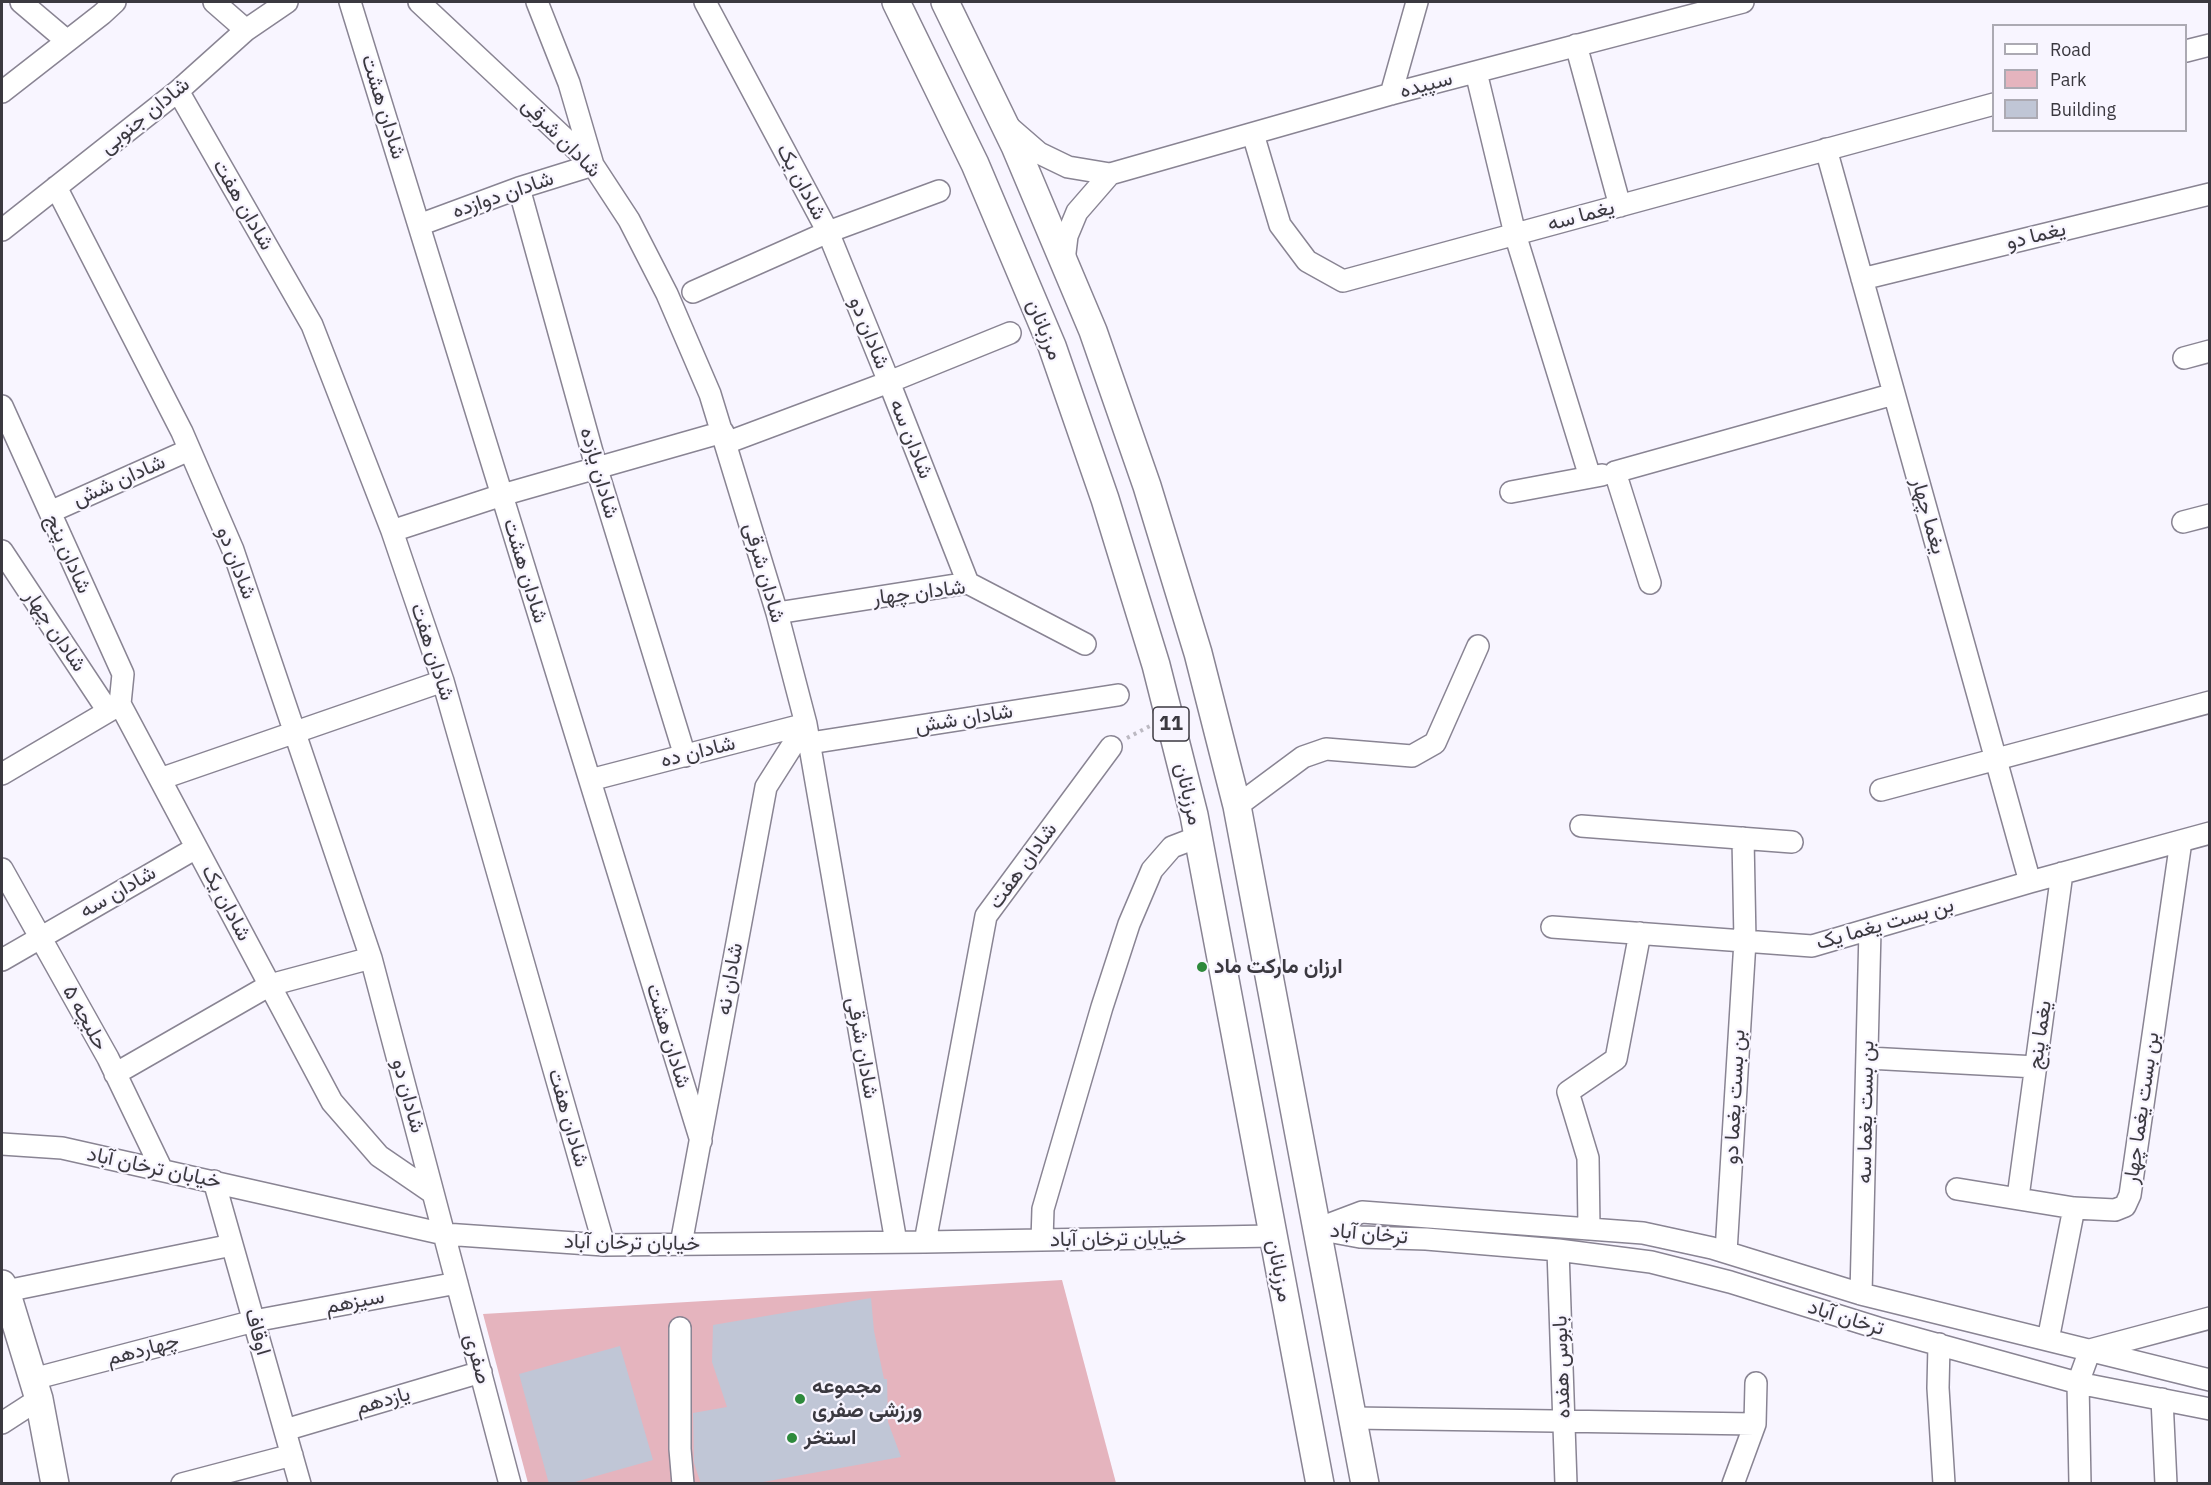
<!DOCTYPE html>
<meta charset="utf-8">
<style>
body{margin:0}
#map{position:relative;width:2211px;height:1485px;overflow:hidden;background:#f8f5ff;font-family:"IBM Plex Sans",sans-serif}
canvas{display:block}
.frame{position:absolute;inset:0;border:3px solid #3b3940;pointer-events:none}
.legend{position:absolute;left:1992px;top:24px;width:195px;height:108px;box-sizing:border-box;background:#f8f5ff;border:2px solid #acaab3;margin:0;padding:8px 10px;list-style:none;font-size:18px;color:#3b3940}
.legend li{display:flex;align-items:center;gap:12px;height:30px}
.legend b{width:30px;border:2px solid #acaab3}
</style>
<div id="map">
<canvas width="2211" height="1485"></canvas>
<div class="frame"></div>
<ul class="legend">
<li><b style="height:8px;background:#fff"></b>Road</li>
<li><b style="height:16px;background:#e5b4be"></b>Park</li>
<li><b style="height:16px;background:#c0c6d6"></b>Building</li>
</ul>
</div>
<script>
const c = document.querySelector('canvas').getContext('2d');
c.lineJoin = 'round';
function fillPath(path, color) { c.fillStyle = color; c.fill(path, 'evenodd'); }
const shape = rows => new Path2D(rows.map(r => 'M' + r).join(''));
function strokePath(path, color, width, dash) { c.strokeStyle = color; c.lineWidth = width; c.lineCap = dash ? 'butt' : 'round'; c.setLineDash(dash || []); c.stroke(path); }
function write(font, color, halo, rows, align = 'center') {
  c.font = font + ' "IBM Plex Sans",Vazirmatn,sans-serif'; c.lineWidth = 4.5; c.setLineDash([]); c.textBaseline = 'middle'; c.strokeStyle = halo; c.fillStyle = color; for (const [text, x, y, turn = 0] of rows) {
    c.save(); c.translate(x, y); c.rotate((+turn || 0) * Math.PI / 180); c.textAlign = isNaN(turn) ? turn : align; if (halo) c.strokeText(text, 0, 0); c.fillText(text, 0, 0); c.restore();
  }
}
const green = shape([
 [1062,1280,1116,1483,528,1483,483,1314]
]);
const building = shape([
 [871,1298,874,1331,884,1379,887,1379,888,1422,901,1457,752,1484,701,1484,694,1463,693,1413,727,1407,712,1362,713,1325],
 [620,1346,653,1460,568,1484,549,1484,519,1374]
]);
const path = shape([
 [1127,738,1150,726]
]);
const minor = shape([
 [21,2,67,41],
 [214,2,246,30],
 [350,2,701,1141],
 [419,2,593,165,629,220,667,294,710,394,777,613,806,724,896,1242],
 [1576,45,1620,206],
 [2186,51,2210,45],
 [1476,72,1515,234,1590,477],
 [178,91,312,325,392,531,443,681,604,1245],
 [2,92,102,14,115,2],
 [1391,94,1417,2],
 [1009,127,1039,153,1068,167,1110,174,1391,94,1743,2],
 [1253,134,1280,225,1307,261,1343,281,1994,104],
 [1826,149,2030,882],
 [56,187,182,432,233,550,371,958,510,1484],
 [519,188,596,466,685,756],
 [419,225,519,188,593,165,569,83,537,2],
 [2,230,178,91,246,30,287,2],
 [1064,261,1067,236,1077,212,1110,174],
 [1862,279,2210,194],
 [693,292,828,232,705,2],
 [2184,358,2210,351],
 [2,406,123,674,120,704],
 [726,443,889,382,828,232,939,191],
 [1511,492,1602,475],
 [50,512,189,450],
 [2183,522,2210,515],
 [392,531,502,495,723,432],
 [2,551,108,711],
 [968,583,889,382,1010,333],
 [1650,583,1615,472,1894,394],
 [777,613,968,583,1085,644],
 [120,704,332,1102,379,1156,433,1193],
 [810,743,1118,695],
 [2,774,119,705],
 [160,779,443,681],
 [590,780,806,724],
 [1881,790,2210,702],
 [1237,806,1303,757,1326,749,1412,756,1435,743,1478,646],
 [1581,826,1792,842],
 [2,869,108,1058,162,1170],
 [1552,927,1812,946,2030,882,2210,833],
 [2,960,196,848],
 [1868,1058,2036,1067],
 [115,1074,270,985,371,958],
 [2,1144,62,1148,444,1234,604,1245,925,1242,1273,1236],
 [214,1181,300,1484],
 [1957,1189,2074,1208,2115,1210,2125,1206,2130,1195,2181,841],
 [2018,1197,2062,873],
 [1589,1228,1588,1158,1568,1092,1616,1059,1640,933],
 [1317,1229,1362,1212,1643,1233,1712,1248,1861,1294,2210,1380],
 [1317,1229,1360,1237,1426,1239,1558,1250,1651,1262,1730,1282,1878,1328,2078,1383,2210,1409],
 [1042,1240,1043,1209,1102,1007,1129,924,1152,870,1172,847,1198,837],
 [925,1242,986,916,1111,747],
 [681,1244,766,787,806,724],
 [1558,1250,1566,1484],
 [1726,1252,1745,941,1743,838],
 [6,1291,232,1245],
 [1861,1294,1870,930],
 [680,1328,680,1449,683,1484],
 [2048,1340,2074,1208],
 [1939,1344,1938,1388,1944,1484],
 [33,1379,254,1321,457,1283],
 [2162,1399,2166,1484],
 [1353,1418,1755,1424],
 [2,1423,39,1399],
 [285,1430,481,1372],
 [182,1484,292,1455],
 [1733,1484,1755,1424,1756,1383],
 [2080,1484,2078,1383,2090,1350,2210,1318]
]);
const major = shape([
 [896,2,975,164,1052,346,1105,499,1156,665,1194,815,1320,1484],
 [945,2,1015,146,1093,331,1147,486,1198,653,1237,806,1365,1484],
 [2,1284,6,1291,39,1399,55,1484]
]);
const markers = [
 [1202,967,6,"#2e8a3c"],
 [800,1399,6,"#2e8a3c"],
 [792,1438,6,"#2e8a3c"]
];
const shields = [
 [1171,724,36]
];
const shieldNames = [
 ["11",1171,724]
];
const streetNames = [
 ["سپیده",1426,85,-15],
 ["شادان هشت",383,107,73],
 ["شادان جنوبی",145,116,-39],
 ["شادان شرقی",561,138,45],
 ["شادان یک",801,182,62],
 ["شادان دوازده",503,195,-19],
 ["شادان هفت",243,205,60],
 ["یغما سه",1581,216,-15],
 ["یغما دو",2036,236,-14],
 ["مرزبانان",1044,330,68],
 ["شادان دو",869,333,68],
 ["شادان سه",911,439,68],
 ["شادان یازده",599,473,74],
 ["شادان شش",119,481,-24],
 ["یغما چهار",1928,516,74],
 ["شادان پنج",68,554,66],
 ["شادان دو",236,563,69],
 ["شادان هشت",525,571,73],
 ["شادان شرقی",764,573,74],
 ["شادان چهار",919,593,-7],
 ["شادان چهار",55,631,56],
 ["شادان هفت",432,652,72],
 ["شادان شش",964,719,-9],
 ["شادان ده",698,752,-14],
 ["مرزبانان",1188,794,77],
 ["شادان هفت",1023,866,-54],
 ["شادان سه",118,892,-30],
 ["شادان یک",226,903,62],
 ["بن بست یغما یک",1885,924,-16],
 ["شادان نه",730,979,-80],
 ["حلبچه ۵",85,1018,61],
 ["یغما پنج",2040,1035,-82],
 ["شادان هشت",668,1036,73],
 ["شادان شرقی",862,1048,80],
 ["شادان دو",408,1096,75],
 ["بن بست یغما دو",1735,1097,-87],
 ["بن بست یغما چهار",2142,1108,-82],
 ["بن بست یغما سه",1866,1112,-89],
 ["شادان هفت",568,1118,74],
 ["خیابان ترخان آباد",154,1168,12],
 ["ترخان آباد",1369,1234,5],
 ["خیابان ترخان آباد",1118,1239,-1],
 ["خیابان ترخان آباد",632,1243,1],
 ["مرزبانان",1279,1271,79],
 ["سیزهم",355,1302,-11],
 ["ترخان آباد",1846,1318,17],
 ["اوقاف",257,1332,74],
 ["چهاردهم",143,1350,-15],
 ["صفری",477,1359,75],
 ["بابوس هفده",1562,1367,-92],
 ["یازدهم",383,1401,-16]
];
const poiNames = [
 ["ارزان مارکت ماد",1214,967],
 ["مجموعه",812,1387],
 ["ورزشی صفری",812,1411],
 ["استخر",804,1438]
];
fillPath(green, '#e5b4be');
fillPath(building, '#c0c6d6');
strokePath(minor, '#898493', 24);
strokePath(major, '#898493', 30);
strokePath(path, '#bcb9c2', 4, [3, 4.5]);
strokePath(minor, '#fff', 21);
strokePath(major, '#fff', 27);
for (const [x, y, r, color] of markers) { const dot = new Path2D(); dot.arc(x, y, r, 0, 2 * Math.PI); c.fillStyle = color; c.fill(dot); strokePath(dot, '#f8f5ff', 2); }
for (const [x, y, w] of shields) { const box = new Path2D(); box.roundRect(x - w / 2, y - 17, w, 34, 4.5); c.fillStyle = '#f8f5ff'; c.fill(box); strokePath(box, '#3b3940', 1.5); }
write('bold 20px', '#3b3940', null, shieldNames);
write('21px', '#3b3940', '#f8f5ff', streetNames);
write('bold 21px', '#3b3940', '#f8f5ff', poiNames, 'left');
</script>
